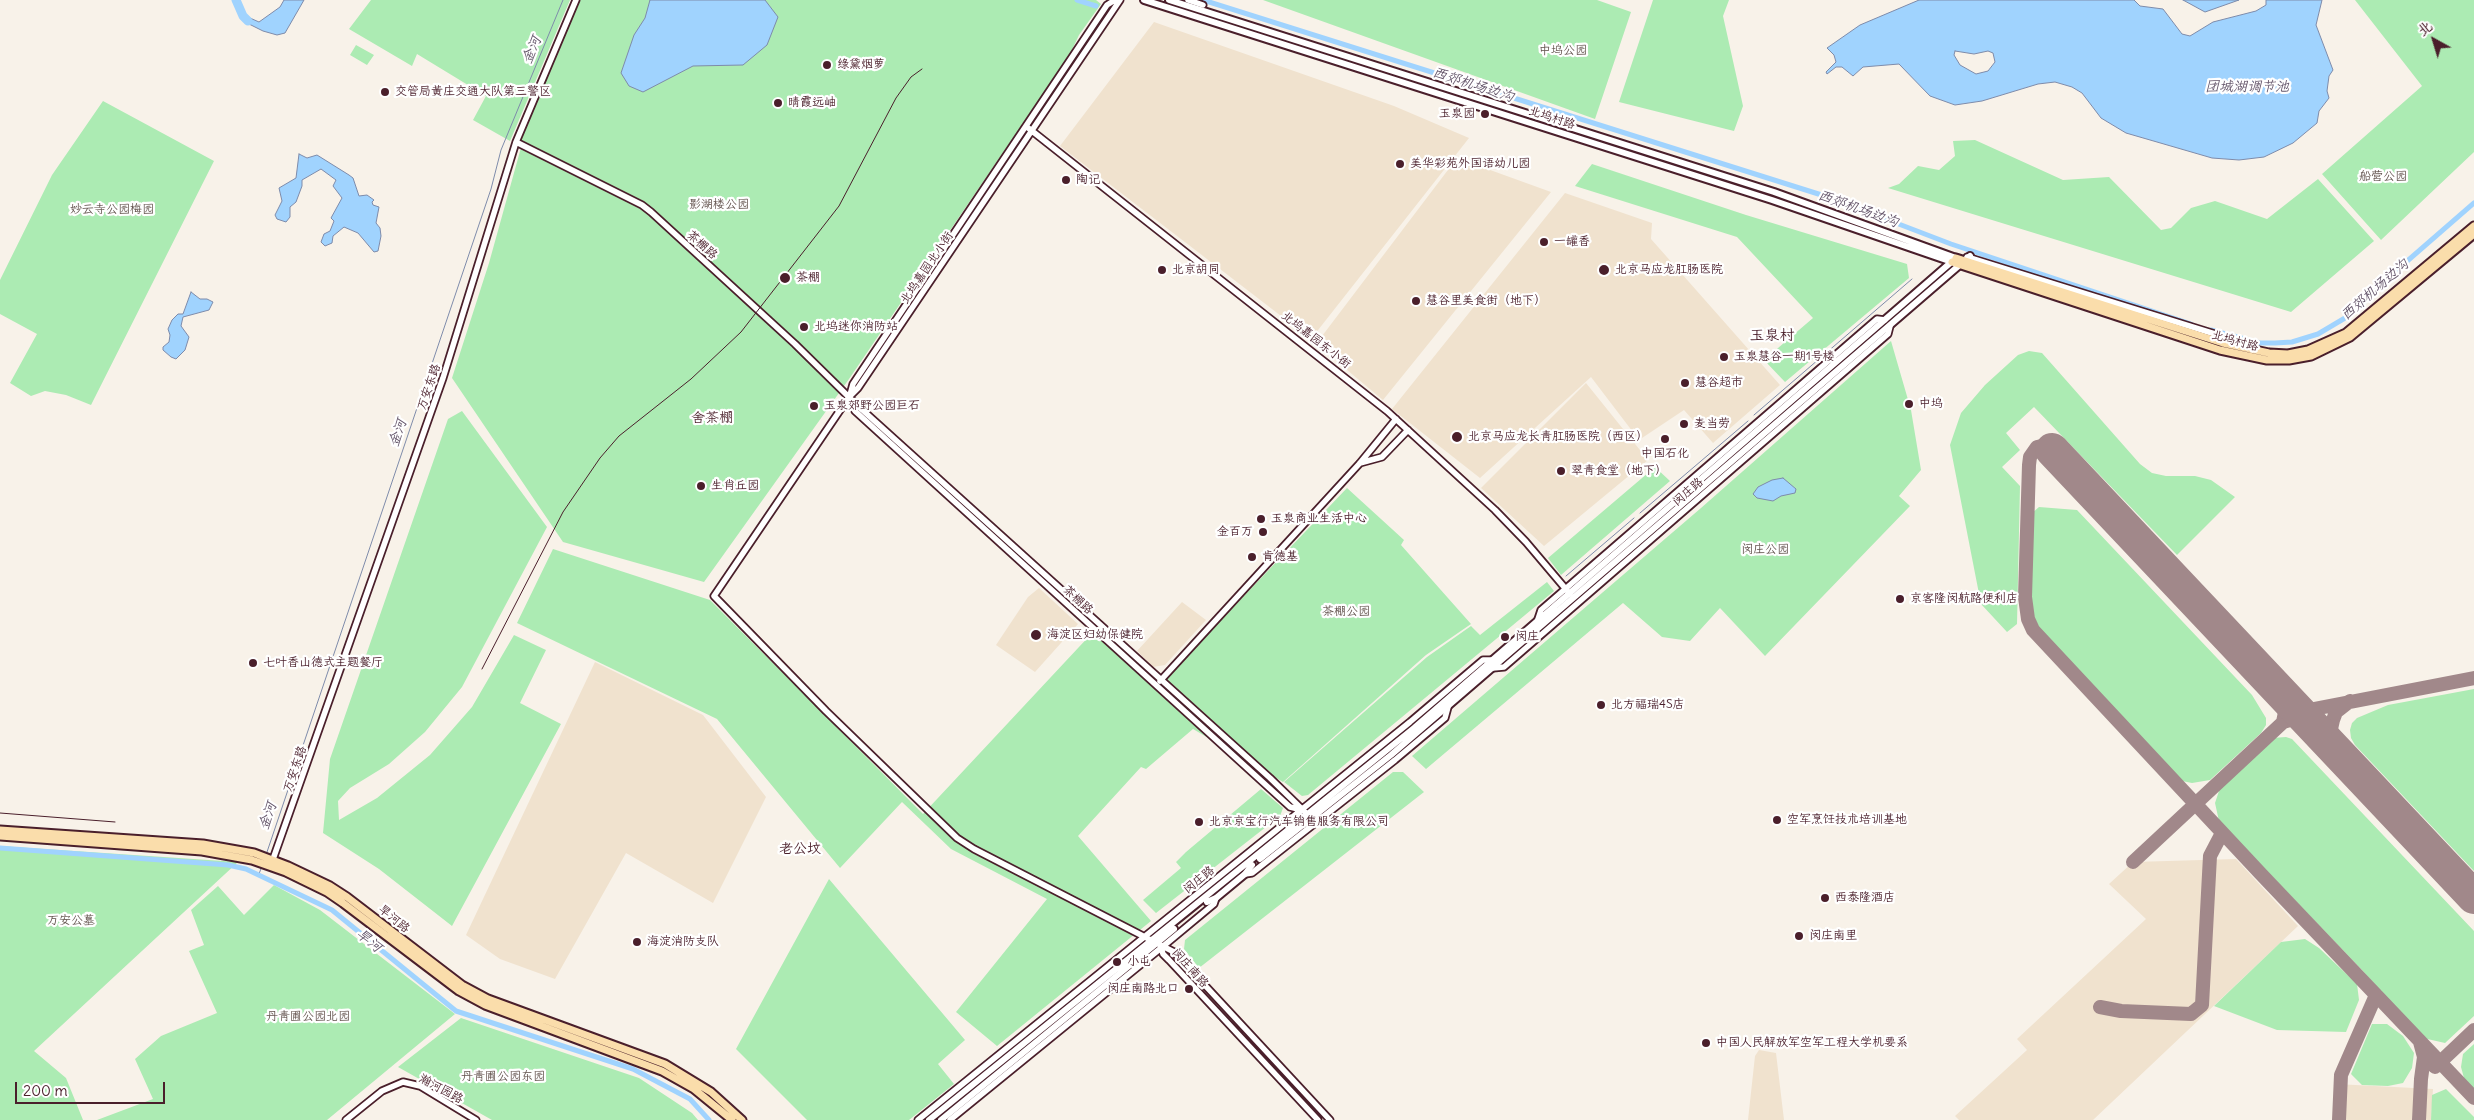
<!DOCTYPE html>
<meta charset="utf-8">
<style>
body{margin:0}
#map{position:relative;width:2474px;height:1120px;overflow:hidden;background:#f8f2e9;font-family:Delius,"LXGW WenKai TC",sans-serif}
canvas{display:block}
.north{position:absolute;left:2409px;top:15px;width:50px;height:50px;-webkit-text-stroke:4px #fff;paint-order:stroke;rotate:321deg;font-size:14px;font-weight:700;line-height:20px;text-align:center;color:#4a1f2b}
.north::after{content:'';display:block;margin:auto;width:18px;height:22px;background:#4a1f2b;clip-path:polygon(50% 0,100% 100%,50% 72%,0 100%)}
.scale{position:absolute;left:15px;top:1082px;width:150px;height:22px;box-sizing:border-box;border:2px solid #4a1f2b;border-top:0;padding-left:6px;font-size:15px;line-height:18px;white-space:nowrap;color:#4a1f2b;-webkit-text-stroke:4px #fff;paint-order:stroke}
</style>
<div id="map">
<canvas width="2474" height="1120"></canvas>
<div class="north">北</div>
<div class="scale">200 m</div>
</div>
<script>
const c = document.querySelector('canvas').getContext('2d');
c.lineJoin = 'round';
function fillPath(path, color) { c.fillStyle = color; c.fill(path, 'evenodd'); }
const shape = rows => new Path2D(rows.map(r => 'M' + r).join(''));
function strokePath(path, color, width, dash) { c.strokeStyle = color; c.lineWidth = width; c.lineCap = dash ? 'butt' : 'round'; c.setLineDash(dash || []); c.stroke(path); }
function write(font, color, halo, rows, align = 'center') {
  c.font = font + ' Delius,"LXGW WenKai TC",sans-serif'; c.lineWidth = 4.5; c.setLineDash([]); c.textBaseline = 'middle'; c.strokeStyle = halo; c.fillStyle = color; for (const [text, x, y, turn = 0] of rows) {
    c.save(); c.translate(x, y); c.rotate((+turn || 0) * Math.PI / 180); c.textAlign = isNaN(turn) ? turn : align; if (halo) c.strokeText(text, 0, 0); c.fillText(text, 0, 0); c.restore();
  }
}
const built = shape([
 [1154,22,1394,106,1469,138,1311,339,1060,146],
 [1457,158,1551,192,1383,400,1316,344],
 [1565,193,1652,223,1651,239,1780,385,1713,443,1684,410,1639,440,1591,377,1480,478,1392,409],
 [1586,383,1648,460,1544,546,1481,488],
 [1039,588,1078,624,1035,672,996,645,1028,597],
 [1182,602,1206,620,1165,665,1153,667,1137,651],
 [595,662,703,715,766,797,713,903,626,853,555,979,500,959,466,935],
 [2236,859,2298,926,2093,1120,1959,1120,1955,1116,2027,1050,2017,1039,2146,919,2109,884,2133,862],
 [1759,1050,1776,1053,1784,1120,1748,1120,1755,1056],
 [2336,1084,2433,1089,2431,1120,2333,1120]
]);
const green = shape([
 [371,0,570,0,510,141,473,120,486,96,417,54,412,66,349,29],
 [578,0,1096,0,1101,4,1079,35,1070,54,849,379,704,582,563,542,452,378,489,263,522,144,520,140],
 [1263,0,1597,0,1631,12,1595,119],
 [1653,0,1729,0,1723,16,1743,106,1734,131,1619,102],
 [2355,0,2474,0,2474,152,2381,240,2322,174,2422,86],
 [356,45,374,55,367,65,350,55],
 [103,101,214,161,91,405,66,395,45,391,31,396,10,383,37,334,0,314,0,280,52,175],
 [1975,140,2063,180,2109,177,2161,230,2171,228,2191,208,2215,201,2267,219,2318,179,2374,241,2291,312,1888,188,1899,184,1918,166,1939,170,1955,156,1953,141],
 [1592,164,1746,215,1907,264,1909,278,1785,382,1764,360,1813,318,1737,237,1575,186],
 [1891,341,1911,410,1921,470,1899,496,1910,506,1765,656,1720,608,1690,641,1662,637,1623,603,1426,769,1412,756,1701,508],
 [2029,351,2042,353,2140,464,2152,473,2166,476,2195,476,2211,480,2235,497,2177,555,2034,407,2006,433,2020,450,2002,467,2020,486,2017,624,2007,632,1981,604,1950,445,1961,413,1985,385,2018,355],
 [462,411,547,527,462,687,425,732,389,764,350,788,338,801,339,820,377,798,430,755,472,707,514,635,546,650,520,703,561,724,452,926,379,869,323,833,330,759,448,419],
 [1655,467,1670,481,1561,575,1548,558],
 [1347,488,1404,540,1401,545,1471,624,1426,655,1283,782,1193,729,1146,769,1141,767,1078,836,1151,921,997,1046,956,1012,1047,899,951,849,902,802,840,868,717,719,517,623,553,549,710,600,923,814,1093,632,1156,688],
 [2039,507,2077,510,2252,695,2266,718,2266,725,2261,733,2210,780,2192,783,2182,781,2175,775,2042,634,2031,610,2028,598,2031,514],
 [1547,582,1554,591,1308,795,1302,796,1284,782,1427,657,1471,626,1480,635],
 [2474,689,2474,871,2355,745,2351,738,2350,730,2352,723,2357,718,2388,705],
 [2286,737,2292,739,2474,931,2474,1016,2445,1043,2423,1038,2361,969,2219,821,2215,803,2220,788,2272,738],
 [1393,772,1403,772,1424,792,1199,968,1184,949,1185,940],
 [1261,789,1283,808,1280,816,1156,913,1143,900,1181,868,1176,862,1186,852],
 [0,846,238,862,34,1051,66,1078,83,1120,0,1120],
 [829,879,965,1040,938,1064,954,1084,909,1120,807,1120,736,1049],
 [274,885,320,910,455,1014,327,1120,97,1120,153,1099,135,1059,161,1036,217,1013,189,951,204,945,191,910,218,886,244,915],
 [2305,939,2319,948,2357,984,2359,1000,2346,1032,2277,1030,2214,1006,2281,942],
 [461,1018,639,1078,692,1113,698,1120,492,1120,398,1067],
 [2372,1024,2387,1024,2403,1036,2414,1053,2412,1068,2403,1083,2388,1086,2362,1085,2351,1074],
 [2474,1044,2474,1089,2464,1078,2461,1067,2463,1054],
 [2446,1089,2474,1117,2474,1120,2431,1120,2432,1095]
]);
const water = shape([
 [284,0,304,0,285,33,277,35,263,31,247,23,250,18,259,22,280,7,284,0],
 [650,0,765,0,778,17,767,45,743,65,693,66,643,92,629,86,621,73,634,35,645,18,650,0],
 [1919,0,2134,0,2140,6,2163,9,2182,34,2190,36,2213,22,2256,11,2266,5,2266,0,2322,0,2316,25,2333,70,2329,76,2327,91,2329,98,2319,111,2317,123,2293,143,2264,157,2239,160,2212,158,2126,133,2101,118,2082,93,2072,87,2055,82,2038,84,1982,101,1955,105,1930,96,1899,64,1863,67,1853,76,1842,67,1836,67,1827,74,1826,72,1836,62,1834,55,1827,48,1860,25,1919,0],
 [1955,51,1974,54,1988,51,1993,53,1995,62,1988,71,1976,74,1960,65,1954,55,1955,51],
 [2183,0,2239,0,2205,12,2183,0],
 [299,154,307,158,317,155,349,175,353,178,359,196,367,195,374,200,372,202,373,205,379,207,376,223,380,228,381,236,378,251,374,252,358,233,344,227,333,236,332,243,325,246,321,242,324,234,330,231,334,221,331,218,342,198,333,186,336,180,321,169,302,180,302,186,296,202,290,207,290,217,286,222,277,219,275,215,282,201,279,188,296,178,299,154],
 [191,292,200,299,207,299,213,302,209,310,183,317,181,326,189,337,185,350,176,359,171,357,163,350,163,347,169,342,170,335,168,329,172,320,178,314,183,314,191,292],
 [1783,478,1796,489,1795,493,1781,496,1773,501,1757,498,1753,494,1758,487,1772,480,1783,478]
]);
const stream = shape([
 [1754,415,1912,279],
 [1640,513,1748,421],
 [1566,576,1634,518],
 [266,855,491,189,501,150,563,0],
 [259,874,262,866]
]);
const canal = shape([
 [1077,0,1096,6],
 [1203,0,1828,197,1951,244,2191,324],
 [2211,330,2260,343,2275,343,2292,342,2318,334,2345,318,2362,304,2382,283,2474,203],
 [0,848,228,865,246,869,332,910,456,1011,633,1069,690,1099,709,1120]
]);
const river = shape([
 [236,0,243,16,248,21]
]);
const taxiway = shape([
 [2052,450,2046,445,2037,447,2030,457,2029,465,2025,597,2028,619,2033,630,2260,873,2474,1098],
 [2282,694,2286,707,2283,722,2294,719,2311,724],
 [2336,751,2331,729,2333,720,2336,712,2350,701],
 [2133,862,2293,713,2474,678],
 [2100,1007,2121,1011,2191,1014,2202,1005,2210,856,2222,833],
 [2435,1067,2474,1030],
 [2339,1120,2341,1075,2376,995],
 [2419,1120,2421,1079,2424,1057,2420,1042]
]);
const runway = shape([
 [2052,450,2474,897]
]);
const tertiary = shape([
 [1120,0,858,388,849,397,714,596,826,711,957,838,974,849,1174,952,1330,1120],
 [1188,0,1203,5],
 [1027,127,1387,411,1495,510,1526,542,1570,594],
 [516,142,642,205,651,212,795,344,858,406,1270,778,1309,816],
 [1967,257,2215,334,2233,344],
 [850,395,853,384,1107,5,1115,0],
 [850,399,855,411,1290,807,1302,810],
 [1360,463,1382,457,1408,430],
 [1537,622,1541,610,1877,319,1885,320],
 [1493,668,1504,667,1888,334,1890,326],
 [1160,681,1360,463,1396,419],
 [272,862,443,378,516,142,576,0],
 [1245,874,1252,873,1395,760,1445,718,1448,707],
 [1161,947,1163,954,1169,960,1318,1120],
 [346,1120,382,1091,403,1082,420,1086,476,1120],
 [918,1120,1410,722,1483,660,1493,660],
 [950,1120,1161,948,1214,904,1216,898]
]);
const secondary = shape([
 [1144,0,1772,200,1952,262],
 [1260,859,1391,755,1970,256],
 [1207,902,1216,898,1245,874,1252,865],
 [929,1120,1414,728,1956,258,1774,192,1169,0],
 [941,1120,1174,929]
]);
const primary = shape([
 [1956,258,2223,343,2269,353,2288,354,2308,350,2346,333,2474,226],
 [1952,262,2220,350,2267,360,2289,360,2311,356,2350,337,2474,234],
 [0,830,203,844,254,853,288,866,330,886,347,897,462,985,488,999,665,1064,711,1092,742,1120],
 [0,836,202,851,252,860,286,872,327,892,343,903,459,991,485,1005,662,1071,694,1089,732,1120]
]);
const tram = shape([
 [482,669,563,512,600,458,619,436,691,379,741,332,839,206,896,98,911,77,922,69],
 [0,813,115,822]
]);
const markers = [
 [827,65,5,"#4a1f2b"],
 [385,92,5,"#4a1f2b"],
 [778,103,5,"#4a1f2b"],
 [1485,114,5,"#4a1f2b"],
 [1400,164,5,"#4a1f2b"],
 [1066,180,5,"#4a1f2b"],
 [1544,242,5,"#4a1f2b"],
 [1162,270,5,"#4a1f2b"],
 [1604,270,6,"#4a1f2b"],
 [785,278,6,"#4a1f2b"],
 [1416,301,5,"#4a1f2b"],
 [804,327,5,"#4a1f2b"],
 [1724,357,5,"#4a1f2b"],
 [1685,383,5,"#4a1f2b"],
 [1909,404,5,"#4a1f2b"],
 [814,406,5,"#4a1f2b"],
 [1684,424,5,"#4a1f2b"],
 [1457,437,6,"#4a1f2b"],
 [1665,439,5,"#4a1f2b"],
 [1561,471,5,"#4a1f2b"],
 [701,486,5,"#4a1f2b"],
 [1261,519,5,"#4a1f2b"],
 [1263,532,5,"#4a1f2b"],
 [1252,557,5,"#4a1f2b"],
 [1900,599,5,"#4a1f2b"],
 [1036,635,6,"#4a1f2b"],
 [1505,637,5,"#4a1f2b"],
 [253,663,5,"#4a1f2b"],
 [1601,705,5,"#4a1f2b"],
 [1777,820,5,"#4a1f2b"],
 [1199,822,5,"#4a1f2b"],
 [1825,898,5,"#4a1f2b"],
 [1799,936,5,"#4a1f2b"],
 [637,942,5,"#4a1f2b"],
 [1117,962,5,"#4a1f2b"],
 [1189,989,5,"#4a1f2b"],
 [1706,1043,5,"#4a1f2b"]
];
const parkNames = [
 ["中坞公园",1563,51],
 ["船营公园",2383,177],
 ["影湖楼公园",719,205],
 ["妙云寺公园梅园",112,210],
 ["闵庄公园",1765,550],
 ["茶棚公园",1346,612],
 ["万安公墓",71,921],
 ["丹青圃公园北园",308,1017],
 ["丹青圃公园东园",503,1077]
];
const poiNames = [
 ["绿黛烟萝",837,65],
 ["交管局黄庄交通大队第三警区",395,92],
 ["晴霞远岫",788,103],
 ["玉泉园",1475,114,"right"],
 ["美华彩苑外国语幼儿园",1410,164],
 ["陶记",1076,180],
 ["一罐香",1554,242],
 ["北京胡同",1172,270],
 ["北京马应龙肛肠医院",1615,270],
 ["茶棚",796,278],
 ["慧谷里美食街（地下）",1426,301],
 ["北坞迷你消防站",814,327],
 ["玉泉慧谷一期1号楼",1734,357],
 ["慧谷超市",1695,383],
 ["中坞",1919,404],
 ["玉泉郊野公园巨石",824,406],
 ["麦当劳",1694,424],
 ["北京马应龙长青肛肠医院（西区）",1468,437],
 ["中国石化",1665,454,"center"],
 ["翠青食堂（地下）",1571,471],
 ["生肖丘园",711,486],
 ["玉泉商业生活中心",1271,519],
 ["金百万",1253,532,"right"],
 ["肯德基",1262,557],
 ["京客隆闵航路便利店",1910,599],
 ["海淀区妇幼保健院",1047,635],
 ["闵庄",1515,637],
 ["七叶香山德式主题餐厅",263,663],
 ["北方福瑞4S店",1611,705],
 ["空军烹饪技术培训基地",1787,820],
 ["北京京宝行汽车销售服务有限公司",1209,822],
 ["西泰隆酒店",1835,898],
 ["闵庄南里",1809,936],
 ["海淀消防支队",647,942],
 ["小屯",1127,962],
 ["闵庄南路北口",1179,989,"right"],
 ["中国人民解放军空军工程大学机要系",1716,1043]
];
const streetNames = [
 ["北坞村路",1552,118,18],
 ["茶棚路",702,245,42],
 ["北坞嘉园北小街",927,268,-56],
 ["北坞嘉园东小街",1316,340,38],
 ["北坞村路",2235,341,15],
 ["万安东路",429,387,-71],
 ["闵庄路",1688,492,-41],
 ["茶棚路",1078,600,43],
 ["万安东路",295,769,-71],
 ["闵庄路",1199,880,-39],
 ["旱河路",394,919,39],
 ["闵庄南路",1190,968,48],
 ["瀚河园路",441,1089,28]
];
const waterNames = [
 ["金河",532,50,-67],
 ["西郊机场边沟",1473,85,18],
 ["团城湖调节池",2247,87],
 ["西郊机场边沟",1858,209,20],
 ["西郊机场边沟",2375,290,-41],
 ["金河",398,433,-71],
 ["金河",268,816,-71],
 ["旱河",369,941,39]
];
const neighbourhoodNames = [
 ["舍茶棚",712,418],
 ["老公坟",800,849]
];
const quarterNames = [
 ["玉泉村",1772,336]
];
fillPath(built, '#f0e2ce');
fillPath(green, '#acebb3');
fillPath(water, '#a0d3fe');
strokePath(water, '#7e8baa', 1);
strokePath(stream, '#7e8baa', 1);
strokePath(canal, '#a0d3fe', 5);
strokePath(river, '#a0d3fe', 9);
strokePath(taxiway, '#a1888a', 14);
strokePath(runway, '#a1888a', 34);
strokePath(tertiary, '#4a1f2b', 9);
strokePath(secondary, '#4a1f2b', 10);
strokePath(primary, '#4a1f2b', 11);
strokePath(tertiary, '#fff', 5.5);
strokePath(secondary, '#fff', 6);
strokePath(primary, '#faddab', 7);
strokePath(tram, '#4a1f2b', 1);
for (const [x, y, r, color] of markers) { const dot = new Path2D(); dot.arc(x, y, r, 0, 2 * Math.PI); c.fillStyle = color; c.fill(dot); strokePath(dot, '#fff', 2); }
write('12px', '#62524d', '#fff', parkNames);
write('12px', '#4a1f2b', '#fff', poiNames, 'left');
write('12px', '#4a1f2b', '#fff', streetNames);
write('italic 14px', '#64556a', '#fff', waterNames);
write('14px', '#4a1f2b', '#fff', neighbourhoodNames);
write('15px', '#4a1f2b', '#fff', quarterNames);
</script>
